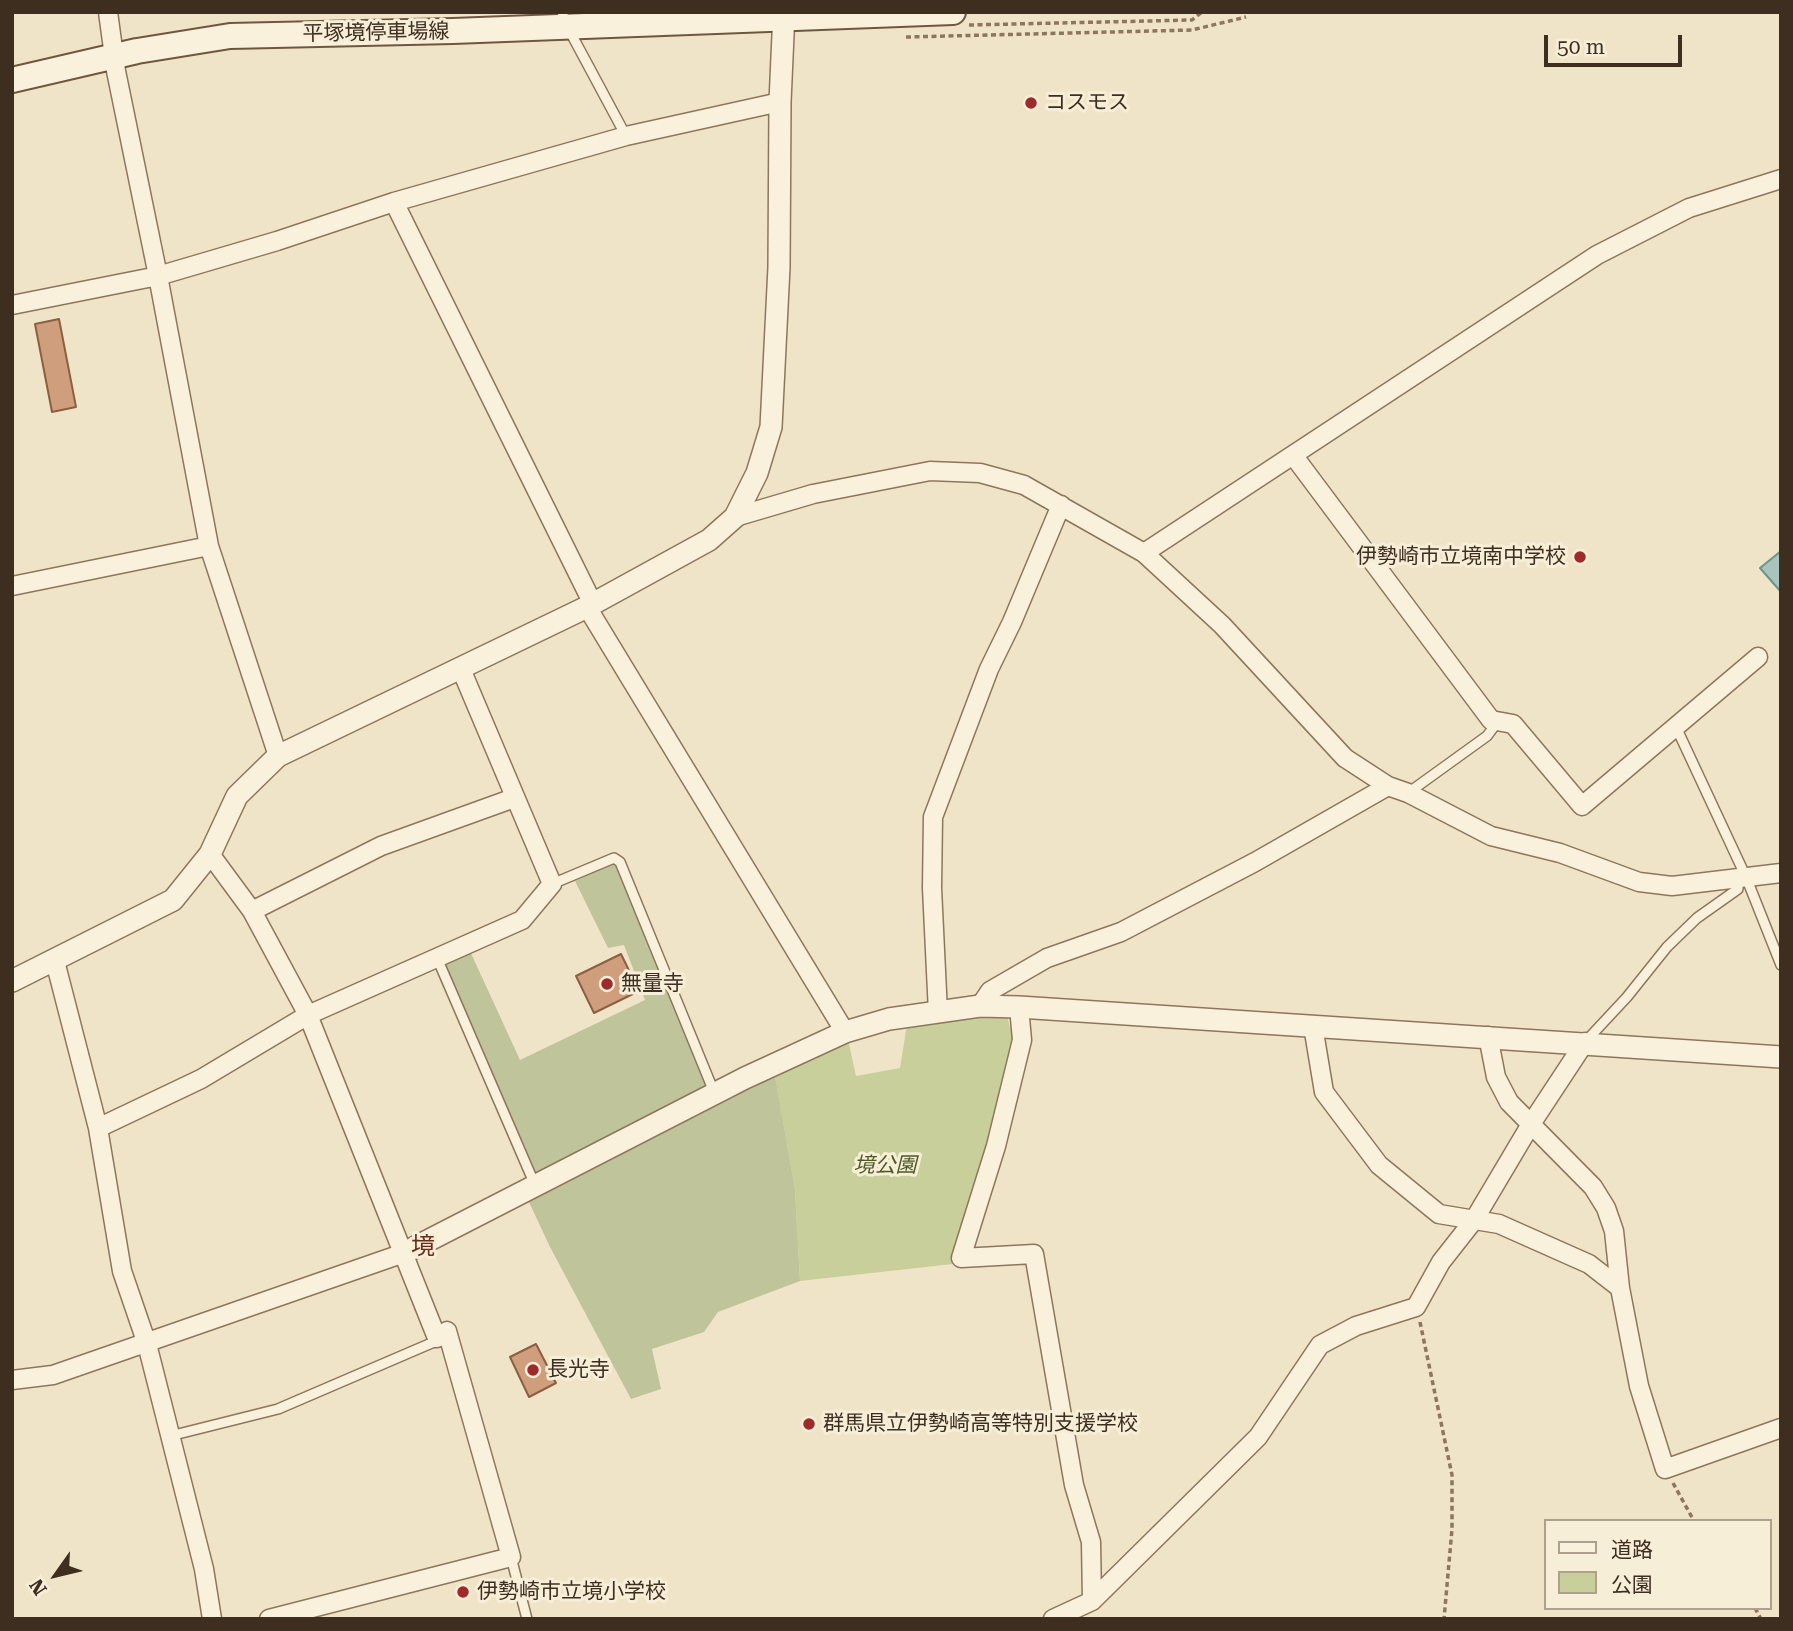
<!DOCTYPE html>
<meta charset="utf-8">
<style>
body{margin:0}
#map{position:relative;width:1793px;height:1631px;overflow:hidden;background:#f0e4c8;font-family:"Roboto Serif","Noto Sans JP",serif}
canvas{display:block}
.frame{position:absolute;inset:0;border:14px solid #3d2e20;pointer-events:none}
.legend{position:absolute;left:1544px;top:1519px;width:228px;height:91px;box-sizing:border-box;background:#f7eed8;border:2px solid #ada18e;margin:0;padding:9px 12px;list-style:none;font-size:21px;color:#3d2e20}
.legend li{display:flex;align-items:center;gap:14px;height:35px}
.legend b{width:35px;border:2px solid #ada18e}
.north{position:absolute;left:21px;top:1540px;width:70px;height:70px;-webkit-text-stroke:5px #f7eed8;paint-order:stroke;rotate:236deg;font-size:19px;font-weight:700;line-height:28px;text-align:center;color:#3d2e20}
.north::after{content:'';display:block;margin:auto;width:24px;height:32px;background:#3d2e20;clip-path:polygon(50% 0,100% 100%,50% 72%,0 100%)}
.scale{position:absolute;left:1544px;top:35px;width:138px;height:32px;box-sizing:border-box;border:4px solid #3d2e20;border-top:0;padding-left:9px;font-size:21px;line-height:24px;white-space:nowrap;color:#3d2e20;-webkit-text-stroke:5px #f7eed8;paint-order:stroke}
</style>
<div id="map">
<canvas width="1793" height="1631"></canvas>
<div class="frame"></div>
<ul class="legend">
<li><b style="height:9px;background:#faf1dc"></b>道路</li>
<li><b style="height:19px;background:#c9cf9b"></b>公園</li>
</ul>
<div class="north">N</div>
<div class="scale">50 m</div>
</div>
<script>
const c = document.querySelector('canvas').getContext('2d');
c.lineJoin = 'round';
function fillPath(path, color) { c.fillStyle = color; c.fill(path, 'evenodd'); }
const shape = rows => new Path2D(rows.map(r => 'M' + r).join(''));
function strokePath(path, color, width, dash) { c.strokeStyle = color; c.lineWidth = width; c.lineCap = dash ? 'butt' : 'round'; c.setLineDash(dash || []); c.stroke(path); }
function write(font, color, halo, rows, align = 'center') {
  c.font = font + ' "Roboto Serif","Noto Sans JP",serif'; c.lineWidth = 6; c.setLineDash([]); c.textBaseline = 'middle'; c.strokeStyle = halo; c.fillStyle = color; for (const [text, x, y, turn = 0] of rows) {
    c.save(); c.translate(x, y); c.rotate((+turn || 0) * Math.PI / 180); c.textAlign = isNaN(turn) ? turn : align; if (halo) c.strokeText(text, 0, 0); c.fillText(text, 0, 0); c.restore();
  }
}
const green = shape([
 [982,1015,1007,1015,1014,1045,983,1168,953,1264,800,1281,795,1189,775,1077,848,1039,856,1076,900,1068,907,1024]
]);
const cemetery = shape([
 [614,863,618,866,707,1086,537,1175,442,960,469,949,520,1060,645,1000,624,945,608,948,575,881],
 [775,1076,795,1189,800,1281,718,1312,704,1332,652,1349,661,1389,631,1399,550,1247,529,1202]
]);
const water = shape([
 [1781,551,1781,592,1760,568,1781,551]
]);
const building = shape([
 [59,319,76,407,52,412,35,324,59,319],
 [621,954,639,991,594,1013,576,976,621,954],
 [536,1344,556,1383,529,1397,510,1357,536,1344]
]);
const path = shape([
 [969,25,1192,20,1202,12],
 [906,37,1192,30,1246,17],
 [1420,1322,1452,1475,1452,1529,1444,1619],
 [1673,1483,1694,1521],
 [1755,1608,1761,1619]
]);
const service = shape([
 [562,12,567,26,626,136],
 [1676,727,1746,877,1781,965],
 [1408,793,1487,736,1499,720],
 [552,884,614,858,620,862,714,1092],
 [437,958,535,1185],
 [1586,1041,1627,997,1667,947,1697,918,1738,889,1738,878],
 [170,1436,278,1409,434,1342,437,1338],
 [511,1557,527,1619]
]);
const minor = shape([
 [108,12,116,71,158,276,209,546,278,756],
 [394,202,593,604],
 [12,305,158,276,277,241,394,202,626,136,780,102],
 [1293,455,1491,720,1513,724,1582,806,1758,657],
 [735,517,813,494,930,471,980,473,1024,485,1144,553,1222,625,1345,758,1388,786,1408,793,1491,836,1560,853,1639,882,1672,886,1781,873],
 [1144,553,1597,255,1689,208,1781,179],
 [12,586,209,546],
 [587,607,845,1032],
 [210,854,252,911,308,1015,437,1338,447,1331,511,1557,269,1619],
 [252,911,381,846,514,798],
 [55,961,98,1128,122,1271,147,1344,204,1569,212,1619],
 [980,1006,990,991,1047,958,1121,932,1255,862,1388,786],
 [1019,1007,1022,1040,996,1146,961,1258,1034,1254,1074,1485,1091,1542,1092,1601],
 [938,1013,932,888,933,817,989,669,1012,622,1061,505],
 [1313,1026,1324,1092,1379,1165,1439,1214,1499,1224,1589,1264,1620,1288],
 [1488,1036,1496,1077,1509,1102,1593,1187,1606,1208,1614,1231,1620,1288,1639,1386,1665,1469,1781,1428],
 [98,1128,201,1079,308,1015,522,920,552,884,461,669],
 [12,1380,53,1375,404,1253],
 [1053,1619,1092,1601,1258,1437,1320,1345,1356,1326,1416,1307,1441,1262,1474,1220,1531,1124,1585,1042]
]);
const tertiary = shape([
 [12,981,173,900,210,854,237,796,278,756,587,607,709,540,735,517,757,473,771,427,779,267,780,102,784,12],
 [404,1253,745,1078,845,1032,889,1019,980,1006,1019,1007,1781,1057]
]);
const secondary = shape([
 [12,80,137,51,230,36,453,31,953,12]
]);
const markers = [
 [1031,103,7,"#9e2a2b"],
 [1580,557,7,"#9e2a2b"],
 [607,984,7,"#9e2a2b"],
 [533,1370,7,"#9e2a2b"],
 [809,1424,7,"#9e2a2b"],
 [463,1592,7,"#9e2a2b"]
];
const streetNames = [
 ["平塚境停車場線",376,33,-1]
];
const poiNames = [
 ["コスモス",1045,103],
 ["伊勢崎市立境南中学校",1566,557,"right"],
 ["無量寺",621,984],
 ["長光寺",547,1370],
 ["群馬県立伊勢崎高等特別支援学校",823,1424],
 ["伊勢崎市立境小学校",477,1592]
];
const parkNames = [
 ["境公園",885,1166]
];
const quarterNames = [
 ["境",423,1247]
];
fillPath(green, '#c9cf9b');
fillPath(cemetery, '#bfc49a');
fillPath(water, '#a9c4bc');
strokePath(water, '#6f938a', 2);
fillPath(building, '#cf9f7d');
strokePath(building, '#8d5f41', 2);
strokePath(service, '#8d765c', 12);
strokePath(minor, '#8d765c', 21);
strokePath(tertiary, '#8d765c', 24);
strokePath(secondary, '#6f573f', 28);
strokePath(path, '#8d765c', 3.5, [5, 3.5]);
strokePath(service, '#faf1dc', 9);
strokePath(minor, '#faf1dc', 18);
strokePath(tertiary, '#faf1dc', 21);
strokePath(secondary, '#faf1dc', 24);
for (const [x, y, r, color] of markers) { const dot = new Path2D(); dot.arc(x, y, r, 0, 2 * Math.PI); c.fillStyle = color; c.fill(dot); strokePath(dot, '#f7eed8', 2.5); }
write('21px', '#3d2e20', '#f7eed8', streetNames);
write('21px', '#3d2e20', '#f7eed8', poiNames, 'left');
write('italic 21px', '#4d5a26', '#f7eed8', parkNames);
write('24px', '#6b2e1e', '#f7eed8', quarterNames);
</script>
